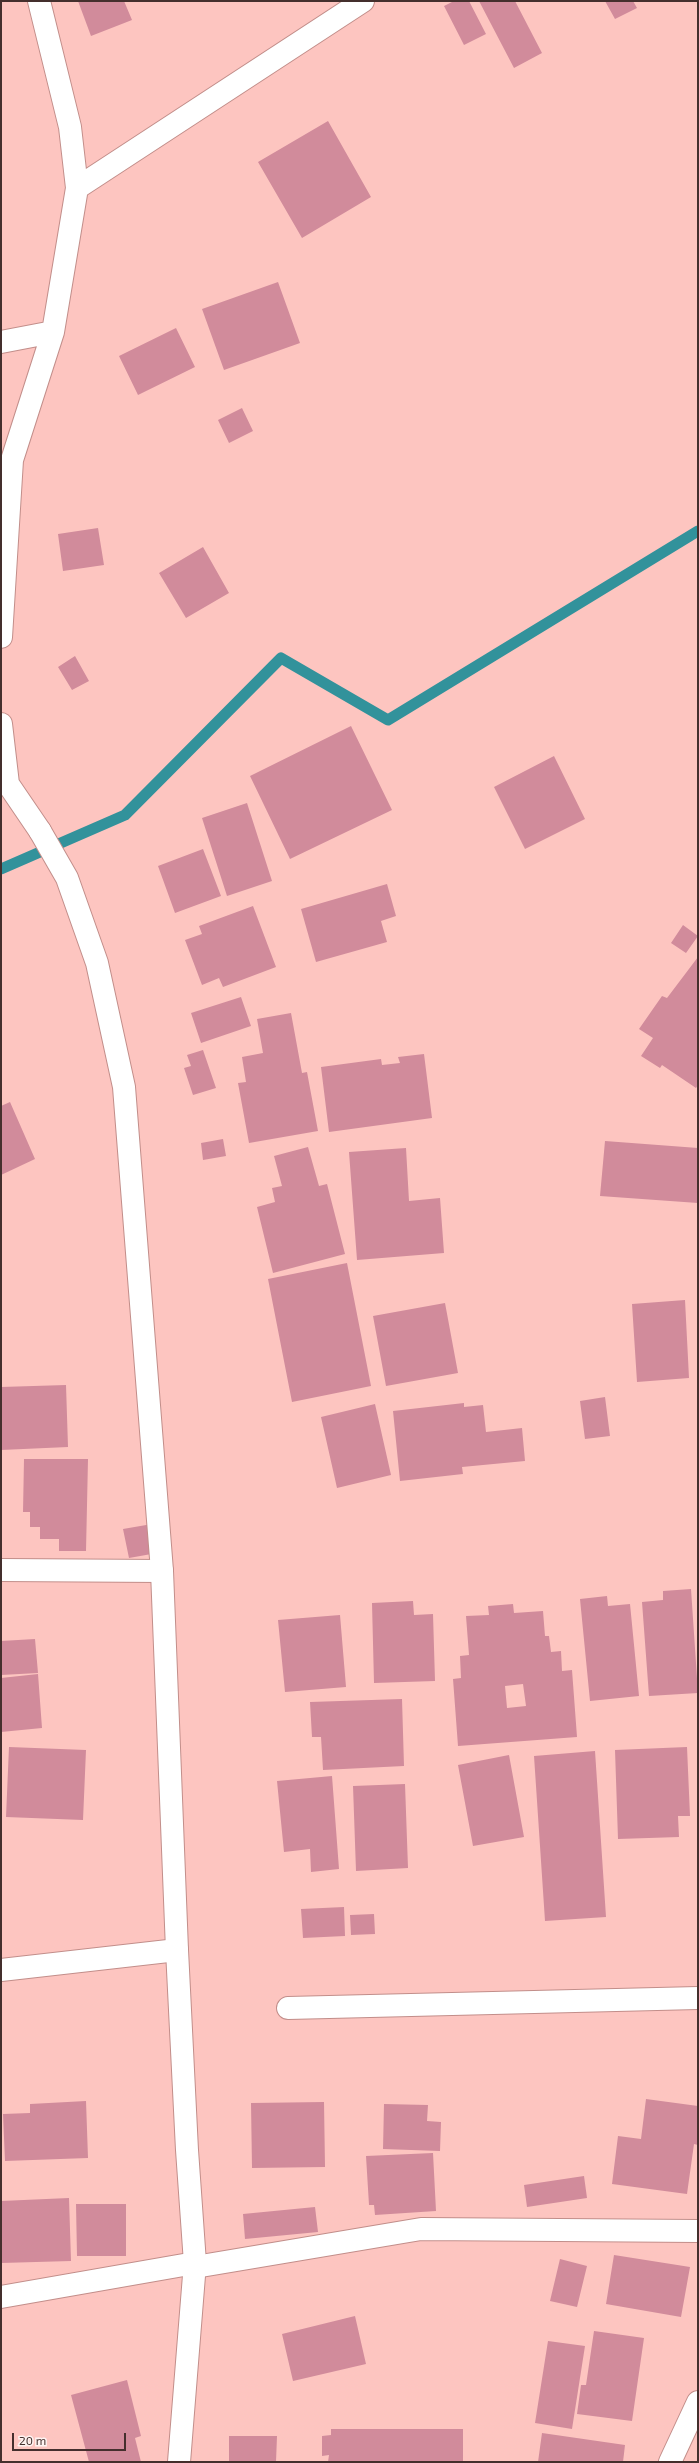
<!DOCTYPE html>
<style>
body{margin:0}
#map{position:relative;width:699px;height:2463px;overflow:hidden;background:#fdc5c0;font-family:"Exo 2",sans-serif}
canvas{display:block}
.frame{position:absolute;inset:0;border:2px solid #442f2d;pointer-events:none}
.scale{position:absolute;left:12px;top:2433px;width:114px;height:18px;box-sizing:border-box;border:2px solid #442f2d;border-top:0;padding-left:5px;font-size:12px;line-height:14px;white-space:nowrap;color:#442f2d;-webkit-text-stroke:3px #fef3f1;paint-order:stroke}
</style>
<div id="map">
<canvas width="699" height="2463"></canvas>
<div class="frame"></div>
<div class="scale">20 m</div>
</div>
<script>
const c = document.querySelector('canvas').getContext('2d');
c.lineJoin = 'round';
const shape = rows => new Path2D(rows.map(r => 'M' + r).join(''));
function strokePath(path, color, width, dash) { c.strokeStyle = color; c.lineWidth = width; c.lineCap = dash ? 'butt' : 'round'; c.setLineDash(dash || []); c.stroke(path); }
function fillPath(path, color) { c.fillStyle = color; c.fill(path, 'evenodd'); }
const stream = shape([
 [1,869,125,815,281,658,388,720,698,531]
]);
const building = shape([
 [78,1,124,1,132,20,91,36],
 [454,1,469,1,486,34,464,45,444,6],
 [479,1,515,1,542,53,514,68],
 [605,1,633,1,637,8,615,19],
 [328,121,371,197,302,238,258,162],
 [278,282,300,343,224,370,202,309],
 [176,328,195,367,138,395,119,356],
 [242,408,253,431,229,443,218,420],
 [98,528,104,565,63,571,58,534],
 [203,547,229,593,186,618,159,573],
 [75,656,89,681,72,690,58,667],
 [351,726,392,810,290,859,250,776],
 [554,756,585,819,525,849,494,787],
 [247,803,272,881,227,896,202,818],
 [203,849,221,896,175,913,158,866],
 [387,884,396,916,381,921,387,942,316,962,301,909],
 [253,906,276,967,223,987,219,978,202,985,185,940,202,934,199,926],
 [683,925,698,936,686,953,671,943],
 [698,957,698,1085,696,1088,662,1065,660,1068,641,1056,653,1038,639,1029,662,996,667,998],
 [241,997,251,1026,201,1043,191,1013],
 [291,1013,302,1073,307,1072,318,1131,249,1143,238,1083,246,1082,242,1057,263,1053,257,1019],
 [203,1050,216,1088,193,1095,184,1068,191,1066,187,1055],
 [424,1054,432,1118,329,1132,321,1067,381,1059,382,1065,400,1063,398,1057],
 [10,1102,35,1159,1,1175,1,1106],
 [223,1139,226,1156,203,1160,201,1143],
 [605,1141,698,1148,698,1203,600,1196],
 [308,1147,319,1186,327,1184,345,1254,273,1273,257,1207,275,1202,272,1188,282,1186,274,1156],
 [406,1148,409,1201,440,1198,444,1253,357,1260,349,1152],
 [347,1263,371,1386,292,1402,268,1279],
 [685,1300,689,1378,637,1382,632,1304],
 [445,1303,458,1373,386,1386,373,1316],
 [66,1385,68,1447,1,1450,1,1387],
 [605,1397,610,1436,585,1439,580,1401],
 [464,1403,464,1407,483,1405,486,1432,522,1428,525,1461,462,1467,463,1474,400,1481,393,1411],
 [375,1404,391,1475,337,1488,321,1417],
 [24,1459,88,1459,86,1551,59,1551,59,1539,40,1539,40,1527,30,1527,30,1512,23,1512],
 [152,1524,157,1553,129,1558,123,1529],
 [691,1589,698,1693,649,1696,642,1602,663,1600,663,1591],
 [607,1596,608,1606,630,1604,639,1696,590,1701,580,1599],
 [413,1601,414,1615,433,1614,435,1681,374,1683,372,1603],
 [513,1604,514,1613,543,1611,545,1636,549,1636,551,1652,561,1651,562,1671,572,1670,577,1737,458,1746,453,1679,461,1678,460,1656,469,1655,466,1616,489,1615,488,1606],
 [523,1684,526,1706,507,1708,505,1686],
 [340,1615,346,1687,285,1692,278,1620],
 [35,1639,38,1673,1,1675,1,1641],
 [38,1674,42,1728,1,1732,1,1678],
 [402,1699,404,1766,323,1770,321,1737,312,1737,310,1702],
 [9,1747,86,1750,83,1820,6,1817],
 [687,1747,690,1816,678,1816,679,1837,618,1839,615,1750],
 [595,1751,606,1917,545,1921,534,1756],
 [509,1755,524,1837,473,1846,458,1765],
 [332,1776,339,1869,311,1872,310,1849,284,1852,277,1781],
 [405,1784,408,1868,356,1871,353,1786],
 [344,1907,345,1936,303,1938,301,1909],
 [374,1914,375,1934,351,1935,350,1915],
 [646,2099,698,2106,698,2145,694,2144,687,2194,612,2184,618,2136,641,2139],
 [86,2101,88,2158,5,2161,3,2114,30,2113,30,2104],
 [324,2102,325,2167,252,2168,251,2103],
 [384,2104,428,2105,427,2121,441,2122,440,2151,383,2149],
 [433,2153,436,2211,375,2215,374,2205,369,2205,366,2156],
 [584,2176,587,2198,527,2207,524,2185],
 [69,2198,71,2261,1,2263,1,2201],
 [76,2204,126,2204,126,2256,77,2256],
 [315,2207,318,2232,245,2239,243,2214],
 [614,2255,690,2267,681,2317,606,2304],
 [560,2259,587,2266,577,2307,550,2301],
 [355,2316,366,2364,293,2381,282,2334],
 [594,2331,644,2338,632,2421,577,2414,581,2385,586,2385],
 [548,2341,585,2346,572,2429,535,2423],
 [127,2380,141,2436,135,2438,141,2462,89,2462,71,2395],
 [331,2429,463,2429,463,2462,328,2462,329,2455,322,2456,322,2436,331,2435],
 [542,2433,625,2445,623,2462,538,2462],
 [229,2436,277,2436,276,2462,229,2462]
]);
const minor = shape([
 [77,188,363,1],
 [1,342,53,332],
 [1,637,12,460,53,332,77,188,70,127,39,1],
 [1,724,8,784,40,831],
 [1,1570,162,1571],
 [1,1970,177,1950],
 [288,2008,698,1998],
 [195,2267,421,2229,698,2231],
 [1,2297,195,2263],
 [670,2462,698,2402]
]);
const tertiary = shape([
 [40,831,67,878,97,963,124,1087,162,1571,177,1950,187,2150,195,2263,179,2462]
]);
strokePath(stream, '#32929b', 11);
fillPath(building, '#d18b9b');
strokePath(minor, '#c28e8a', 24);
strokePath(tertiary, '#c28e8a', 24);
strokePath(minor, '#fff', 22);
strokePath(tertiary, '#fff', 22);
</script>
